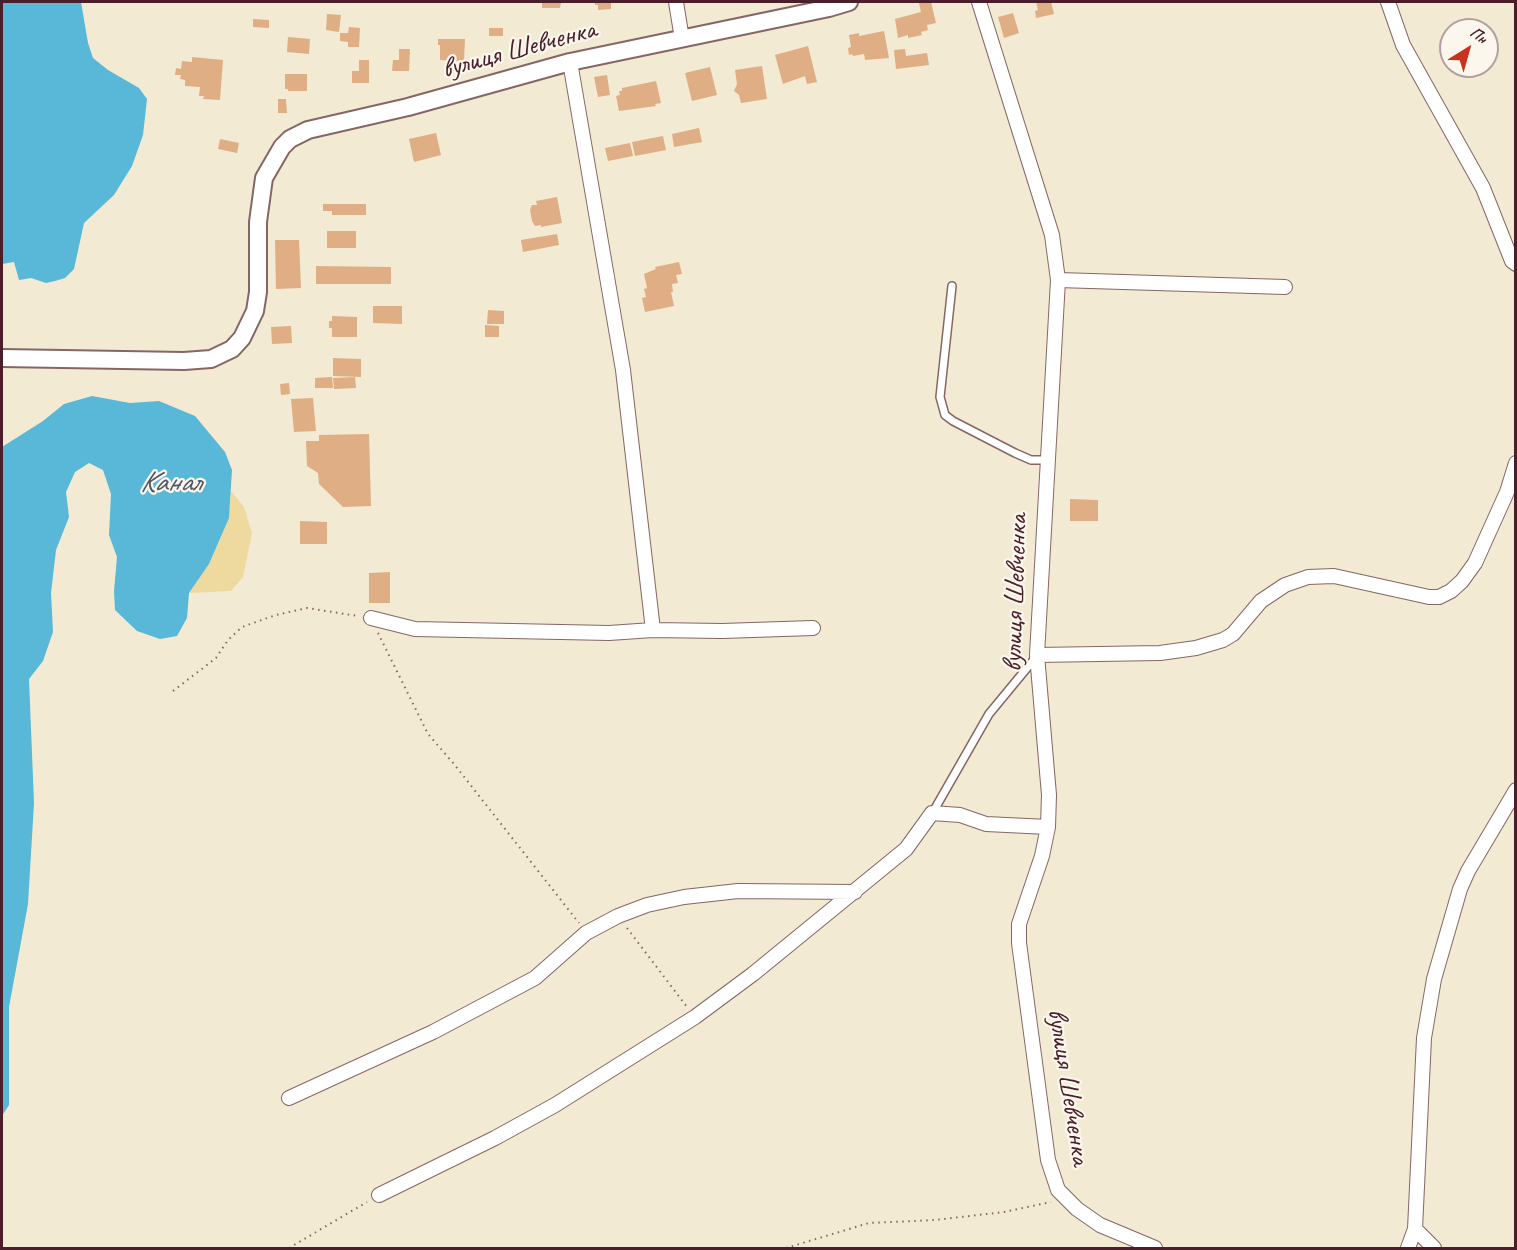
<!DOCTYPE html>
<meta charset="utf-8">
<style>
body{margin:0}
#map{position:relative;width:1517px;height:1250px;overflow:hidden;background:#f2ead2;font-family:Caveat,sans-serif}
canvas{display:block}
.frame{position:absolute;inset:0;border:3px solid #4a1f2b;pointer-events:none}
.north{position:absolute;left:1439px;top:18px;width:60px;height:60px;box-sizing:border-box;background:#fbf7ec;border:2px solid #b4a19f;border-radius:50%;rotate:37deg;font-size:16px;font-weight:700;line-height:24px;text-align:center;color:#4a1f2b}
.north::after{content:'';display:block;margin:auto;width:21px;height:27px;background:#c8321e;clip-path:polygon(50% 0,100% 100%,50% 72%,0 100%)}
</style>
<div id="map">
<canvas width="1517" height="1250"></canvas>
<div class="frame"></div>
<div class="north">Пн</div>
</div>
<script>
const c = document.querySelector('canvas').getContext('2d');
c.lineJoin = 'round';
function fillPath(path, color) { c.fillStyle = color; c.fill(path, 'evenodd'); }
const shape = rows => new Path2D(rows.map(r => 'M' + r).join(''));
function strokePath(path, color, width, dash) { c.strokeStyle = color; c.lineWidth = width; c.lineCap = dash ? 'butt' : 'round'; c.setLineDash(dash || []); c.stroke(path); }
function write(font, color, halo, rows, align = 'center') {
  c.font = font + ' Caveat,sans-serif'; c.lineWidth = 4.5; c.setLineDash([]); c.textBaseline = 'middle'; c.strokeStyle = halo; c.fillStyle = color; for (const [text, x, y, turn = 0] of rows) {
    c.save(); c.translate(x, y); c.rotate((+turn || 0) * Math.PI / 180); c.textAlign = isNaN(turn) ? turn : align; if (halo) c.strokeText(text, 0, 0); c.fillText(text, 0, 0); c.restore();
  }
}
const sand = shape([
 [231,491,244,507,252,533,243,577,231,591,189,593,209,564,229,518]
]);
const water = shape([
 [2,2,81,2,88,43,93,58,108,70,139,88,147,99,143,135,132,166,114,195,84,223,74,269,65,278,55,281,46,283,31,278,19,280,14,262,2,264],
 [92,396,130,403,159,401,195,416,225,452,232,470,229,518,209,564,189,593,187,618,177,636,160,639,137,631,115,610,114,591,117,557,109,535,111,494,103,470,89,463,75,472,66,492,69,517,56,550,51,593,53,632,43,661,29,679,34,803,28,904,9,1007,9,1105,2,1116,2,447,43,421,64,404]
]);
const building = shape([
 [542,2,561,2,560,8,542,8],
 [595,2,611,2,611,9,598,10,598,5,595,5],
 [931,2,936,23,927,25,928,30,921,32,922,35,908,38,908,35,898,38,895,19,921,12,919,3],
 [1036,2,1051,2,1054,14,1036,18,1035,11,1038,10],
 [1013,13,1019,33,1004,38,998,17],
 [327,14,341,15,339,32,326,30],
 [253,19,269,20,269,28,253,27],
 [349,27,360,28,359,47,348,47,348,42,340,41,340,33,348,33],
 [489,28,503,28,503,36,489,36],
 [884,31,889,58,865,60,864,54,853,56,852,54,849,55,848,48,851,47,849,35,859,33,859,36],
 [288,37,310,39,309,54,287,52],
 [438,39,465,39,464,61,440,60,440,45,438,45],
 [808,46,817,82,807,84,805,76,783,84,775,55],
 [399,49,410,49,409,71,392,71,393,60,399,60],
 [905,49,906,56,927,53,929,65,896,69,894,50],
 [192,57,223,60,220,100,203,99,204,96,199,96,200,87,185,86,185,80,180,79,181,75,175,75,176,68,181,69,182,61,192,62],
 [359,60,369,60,369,83,352,83,352,71,359,71],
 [762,66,767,99,741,103,739,95,734,91,737,84,735,70],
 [710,67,717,95,692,101,685,73],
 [285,74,307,74,307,91,288,91,288,89,285,89],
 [607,75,610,95,598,97,594,77],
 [656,81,661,103,655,104,656,106,619,111,616,96,620,95,619,91,622,91,622,88],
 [278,99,286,99,287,113,278,113],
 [699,128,702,142,674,147,672,134],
 [436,133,441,155,414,162,409,139],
 [663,136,666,150,635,156,632,142],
 [220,139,239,143,237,153,218,149],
 [630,143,633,156,608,161,605,148],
 [557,197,562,223,541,227,541,225,535,226,532,221,530,210,532,205,537,205,536,201],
 [323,204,366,204,366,215,332,215,332,211,323,211],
 [327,231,356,231,356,248,327,248],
 [557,234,559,245,523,252,521,240],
 [275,240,299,240,301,288,276,289],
 [679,262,682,274,676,275,678,283,672,284,673,292,671,292,674,306,645,312,642,298,646,297,644,289,647,288,644,274,656,269,655,267],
 [316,266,391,267,391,284,316,284],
 [373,306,402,306,402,324,373,323],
 [488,310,504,311,504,324,487,324],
 [332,316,357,317,357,337,332,337,332,328,329,328,329,321,332,321],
 [485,325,499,326,499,337,485,337],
 [291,326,292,343,272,344,271,327],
 [333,358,361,359,361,377,333,376],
 [332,377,333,388,315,388,315,378],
 [355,377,356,388,334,389,333,378],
 [289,383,290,394,281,395,280,384],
 [313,398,316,431,294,432,291,399],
 [369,434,371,506,343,507,319,484,318,473,307,466,306,441,319,441,319,435],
 [1070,499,1098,500,1098,521,1070,521],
 [300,521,327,522,327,544,300,544],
 [390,572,390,603,369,603,369,573]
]);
const path = shape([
 [378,633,428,734,454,764,579,923],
 [173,691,216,658,228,640,242,627,276,615,307,608,358,616],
 [627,928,687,1007],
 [289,1248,367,1202],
 [786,1248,869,1223,935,1220,1004,1212,1051,1202]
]);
const service = shape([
 [952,286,940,397,945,415,953,421,1015,453,1031,460,1047,460],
 [933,812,989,714,1036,657]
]);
const minor = shape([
 [676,2,682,39],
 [979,2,1052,235,1058,280,1037,655,1049,795,1048,827,1042,856,1019,924,1019,943,1048,1160,1058,1190,1077,1209,1100,1225,1155,1248],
 [1388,2,1403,45,1483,188,1512,261,1516,264],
 [570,62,623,370,653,630,722,631,813,628],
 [1058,280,1285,287],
 [371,618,415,629,609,633,653,630],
 [1037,655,1160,653,1196,648,1223,640,1233,634,1261,601,1285,585,1308,577,1334,576,1429,597,1439,597,1451,591,1462,581,1475,563,1507,492,1516,463],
 [289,1098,433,1032,535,978,586,933,618,916,647,905,684,897,738,891,855,892],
 [379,1195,495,1138,555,1105,695,1017,753,974,906,849,932,813,960,815,986,824,1048,827],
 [1415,1229,1434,1248],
 [1408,1248,1415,1229,1424,1038,1434,979,1460,889,1468,871,1516,790]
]);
const tertiary = shape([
 [2,358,184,361,211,359,232,349,242,338,255,311,258,292,258,222,264,178,282,147,290,139,308,130,408,107,570,62,829,8,849,2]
]);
const streetNames = [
 ["вулиця Шевченка",519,50,-15],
 ["вулиця Шевченка",1016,593,-88],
 ["вулиця Шевченка",1068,1087,81]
];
const waterNames = [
 ["Канал",170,483]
];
fillPath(sand, '#eeda9e');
fillPath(water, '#59b7d7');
fillPath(building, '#dfae84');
strokePath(service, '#856665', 10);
strokePath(minor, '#856665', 16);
strokePath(tertiary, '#856665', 20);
strokePath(path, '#856665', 2, [1.5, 4.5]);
strokePath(service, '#fff', 7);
strokePath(minor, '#fff', 14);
strokePath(tertiary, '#fff', 16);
write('28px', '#4a1f2b', '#fbf7ec', streetNames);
write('italic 30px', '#4f5467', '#fbf7ec', waterNames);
</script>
